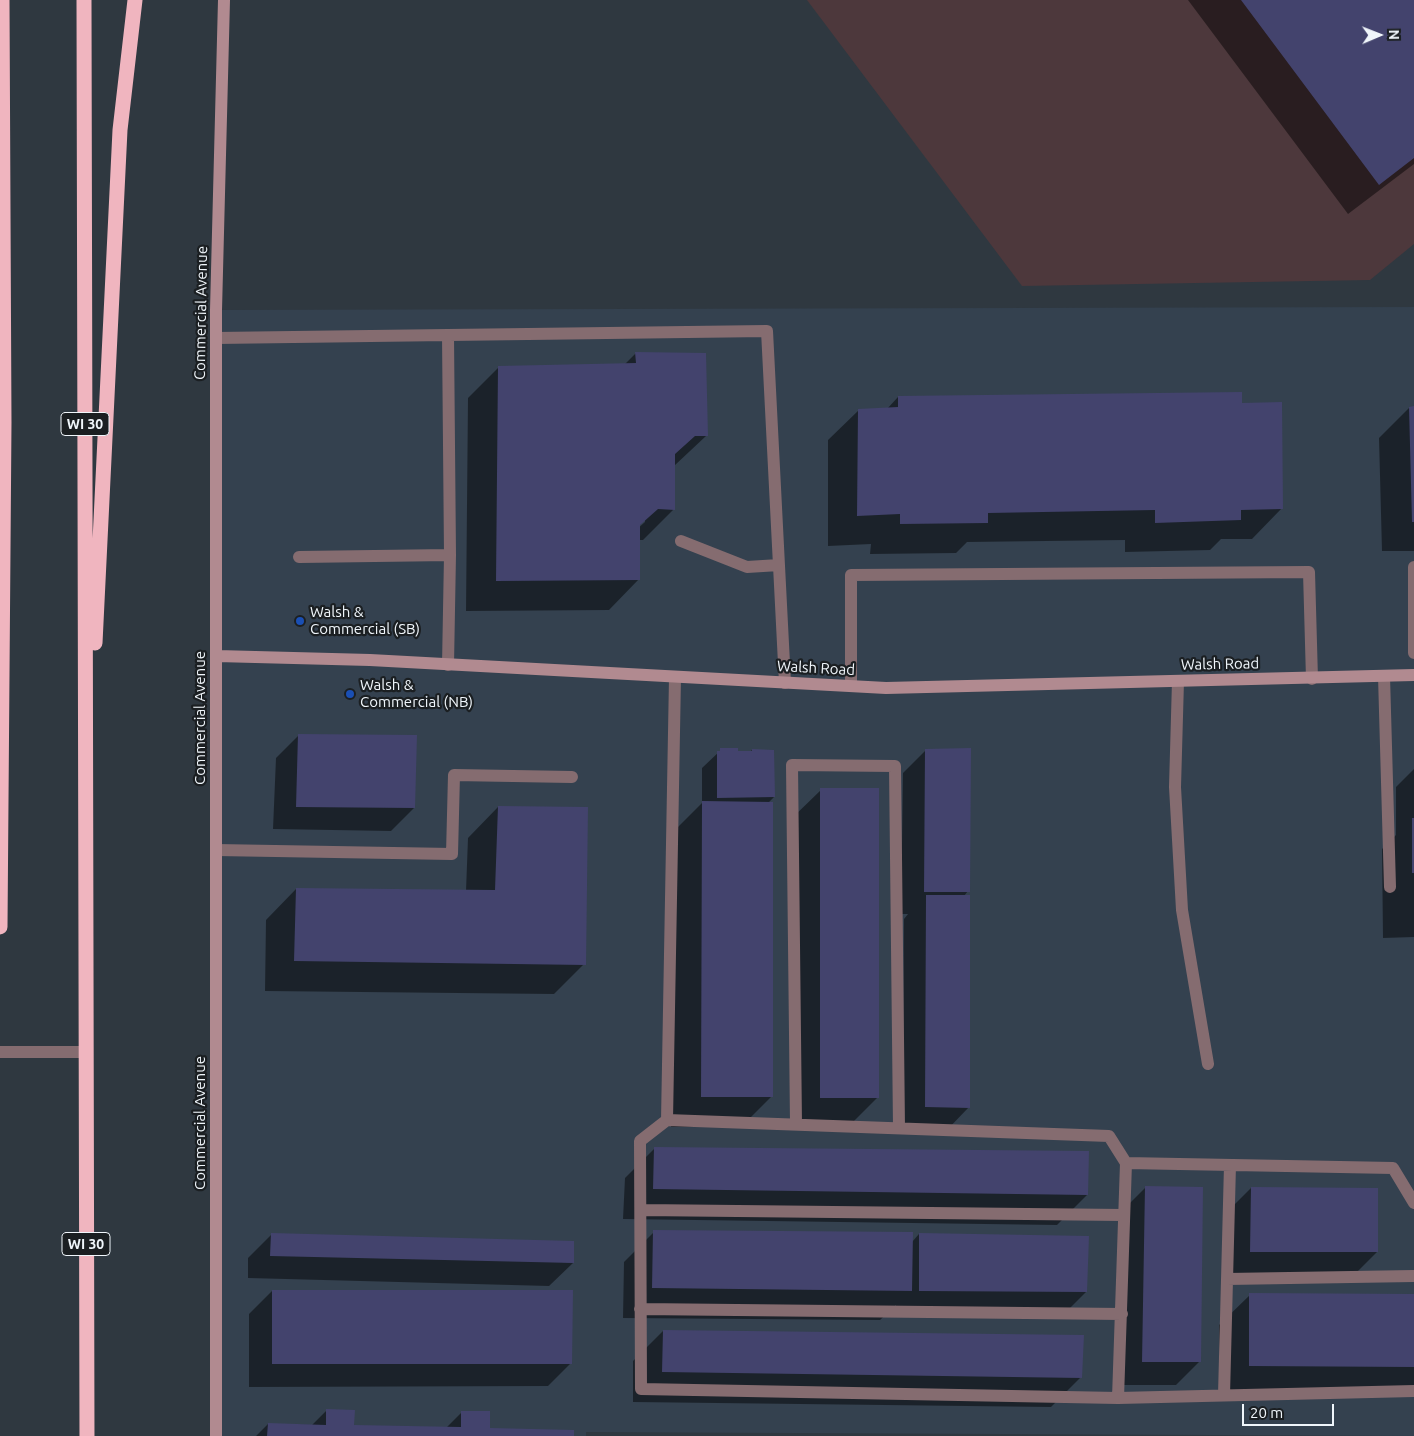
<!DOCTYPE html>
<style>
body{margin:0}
#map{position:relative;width:1414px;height:1436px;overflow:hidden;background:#2f3840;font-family:Ubuntu,sans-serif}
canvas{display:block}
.north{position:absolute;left:1354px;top:10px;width:50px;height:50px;-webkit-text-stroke:4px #1b1f22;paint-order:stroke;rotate:89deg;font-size:14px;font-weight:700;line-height:20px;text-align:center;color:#f0f6fb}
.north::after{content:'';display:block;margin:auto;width:18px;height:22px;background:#f0f6fb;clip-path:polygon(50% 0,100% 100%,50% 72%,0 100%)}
.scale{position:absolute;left:1242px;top:1404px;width:92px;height:22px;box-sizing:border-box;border:2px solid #f0f6fb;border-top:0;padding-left:6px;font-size:15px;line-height:18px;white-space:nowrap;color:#f0f6fb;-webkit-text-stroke:4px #1b1f22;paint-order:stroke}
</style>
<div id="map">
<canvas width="1414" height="1436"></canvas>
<div class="north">N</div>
<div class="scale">20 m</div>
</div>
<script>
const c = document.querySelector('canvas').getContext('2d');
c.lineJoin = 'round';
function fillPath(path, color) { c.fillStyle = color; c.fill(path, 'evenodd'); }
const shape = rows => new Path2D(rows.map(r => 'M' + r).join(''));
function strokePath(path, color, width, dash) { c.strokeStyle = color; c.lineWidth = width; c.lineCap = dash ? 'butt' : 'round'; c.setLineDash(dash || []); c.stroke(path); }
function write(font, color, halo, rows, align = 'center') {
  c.font = font + ' Ubuntu,sans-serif'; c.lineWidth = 4.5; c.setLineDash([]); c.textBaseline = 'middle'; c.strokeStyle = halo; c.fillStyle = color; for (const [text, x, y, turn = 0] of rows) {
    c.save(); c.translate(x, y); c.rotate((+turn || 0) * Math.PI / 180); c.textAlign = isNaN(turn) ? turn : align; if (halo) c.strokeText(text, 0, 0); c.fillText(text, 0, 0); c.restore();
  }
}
const built = shape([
 [1414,307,1414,1436,586,1432,586,1436,216,1436,216,310]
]);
const industrial = shape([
 [807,0,1414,0,1414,244,1370,280,1022,286]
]);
const shadow = shape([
 [1188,0,1414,0,1414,164,1348,214],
 [636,353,706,436,674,466,673,510,643,540,639,540,639,579,609,610,466,611,468,398,499,367,625,364],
 [645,518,645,522,636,530],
 [898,397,1241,404,1282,508,1252,539,1221,539,1210,550,1125,552,1125,540,967,542,956,553,870,554,871,544,828,546,828,440,859,410,887,409],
 [1409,408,1414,408,1414,551,1382,551,1379,438],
 [299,735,414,808,391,831,273,829,276,758],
 [721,750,737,752,750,752,752,750,774,797,768,803,771,1097,741,1127,671,1127,672,833,702,803,702,768],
 [926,750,968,891,964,896,969,1107,946,1131,903,1130,904,919,908,914,901,914,903,773],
 [1414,769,1414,937,1383,938,1382,849,1396,835,1396,787],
 [821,790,878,1097,848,1127,791,1128,790,820],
 [498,807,584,964,554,994,265,991,266,920,296,889,466,891,468,838],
 [655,1148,1087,1195,1057,1225,623,1219,625,1178],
 [1146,1187,1199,1362,1176,1385,1119,1385,1123,1210],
 [1251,1188,1377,1252,1354,1275,1228,1275,1228,1211],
 [654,1232,912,1242,919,1234,1086,1292,1063,1315,896,1314,896,1305,880,1320,623,1318,624,1262],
 [271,1235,573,1263,549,1286,248,1278,248,1258],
 [272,1291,571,1363,548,1386,249,1387,249,1314],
 [1250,1295,1414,1296,1414,1387,1220,1395,1219,1325],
 [663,1331,1081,1377,1051,1407,633,1402,633,1361],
 [327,1410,353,1426,446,1428,462,1412,489,1429,573,1436,256,1436,268,1424,312,1425]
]);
const building = shape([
 [1241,0,1414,0,1414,158,1379,185],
 [635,352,706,353,708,436,695,436,675,454,675,510,658,509,640,525,640,580,496,581,498,366,636,363],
 [1242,392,1242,403,1282,402,1283,509,1241,510,1241,520,1155,523,1155,510,988,513,988,523,900,524,900,514,857,516,858,409,898,407,898,396],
 [1414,406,1414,522,1412,522,1409,407],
 [298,734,417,735,415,808,296,807],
 [720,748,738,748,738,751,752,751,752,749,774,750,775,797,717,798,717,751,720,751],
 [971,748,970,892,924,892,925,749],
 [820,788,879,788,879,1098,820,1098],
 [702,801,773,802,773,1097,701,1097],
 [498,806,588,807,586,965,294,961,296,888,495,890],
 [1412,818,1414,818,1414,873,1412,873],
 [926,895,970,895,970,1108,925,1107],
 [654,1147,1089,1151,1088,1195,653,1189],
 [1145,1186,1203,1187,1201,1362,1142,1362],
 [1251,1187,1378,1188,1378,1252,1250,1252],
 [653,1230,913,1232,912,1291,652,1288],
 [271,1233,574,1241,574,1263,270,1256],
 [919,1233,1089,1236,1087,1292,919,1291],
 [272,1290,573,1290,572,1364,272,1364],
 [1249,1293,1414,1294,1414,1367,1249,1366],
 [663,1330,1084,1335,1082,1378,662,1372],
 [326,1409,355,1410,354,1425,461,1427,461,1411,490,1411,490,1428,574,1430,574,1436,267,1436,268,1423,326,1425]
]);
const lane = shape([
 [448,335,767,331,785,683],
 [216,338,448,335,450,555],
 [681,541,747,567,779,565],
 [299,557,450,555,448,665],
 [1414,567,1414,653],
 [1384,676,1390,887],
 [1178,681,1175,787,1182,910,1208,1064],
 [851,686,851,575,1309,572,1312,679],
 [216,850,452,854,454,775,572,777],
 [0,1052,86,1052],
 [667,1120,640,1141,641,1389,1118,1398,1126,1163,1109,1136,667,1120,675,677],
 [796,1124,792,765,895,766,899,1128],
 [1126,1163,1393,1168,1414,1203],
 [641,1210,1123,1215],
 [1227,1279,1414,1276],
 [640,1309,1122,1314],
 [1224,1395,1230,1165],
 [1118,1398,1414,1391]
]);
const secondary = shape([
 [217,656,370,660,886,688,1414,675],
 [216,1436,216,310,224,0]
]);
const highway = shape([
 [84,0,87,1436],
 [95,643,120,130,135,0],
 [0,927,4,422,2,0]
]);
const markers = [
 [300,621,5,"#1a4fb4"],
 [350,694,5,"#1a4fb4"]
];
const shields = [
 [85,424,48],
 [86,1244,48]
];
const shieldNames = [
 ["WI 30",85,424],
 ["WI 30",86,1244]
];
const streetNames = [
 ["Commercial Avenue",201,313,-89],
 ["Walsh Road",1220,664,-1],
 ["Walsh Road",816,668,3],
 ["Commercial Avenue",200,718,-90],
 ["Commercial Avenue",200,1123,-90]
];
const poiNames = [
 ["Walsh &",310,612],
 ["Commercial (SB)",310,629],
 ["Walsh &",360,685],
 ["Commercial (NB)",360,702]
];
fillPath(built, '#34414f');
fillPath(industrial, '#4d383c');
fillPath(shadow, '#0007');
fillPath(building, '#43436d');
strokePath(lane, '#856c70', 12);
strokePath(secondary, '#b18a90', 12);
strokePath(highway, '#f0b5bf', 15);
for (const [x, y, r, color] of markers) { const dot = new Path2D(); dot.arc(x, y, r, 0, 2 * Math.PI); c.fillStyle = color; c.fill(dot); strokePath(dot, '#1b1f22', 2); }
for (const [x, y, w] of shields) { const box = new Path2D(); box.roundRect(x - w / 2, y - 11.5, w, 23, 4); c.fillStyle = '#1b1f22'; c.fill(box); strokePath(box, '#f0f6fb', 1); }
write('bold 14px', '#f0f6fb', null, shieldNames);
write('15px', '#f0f6fb', '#1b1f22', streetNames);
write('15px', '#f0f6fb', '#1b1f22', poiNames, 'left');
</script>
